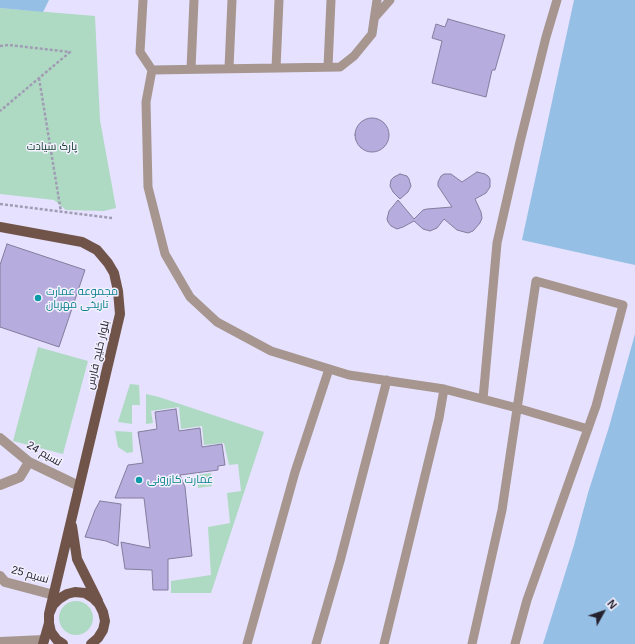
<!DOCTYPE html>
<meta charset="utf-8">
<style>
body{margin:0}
#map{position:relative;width:635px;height:644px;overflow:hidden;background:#e6e1fe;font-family:Helvetica,sans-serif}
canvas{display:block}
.north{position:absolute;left:583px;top:592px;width:40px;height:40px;-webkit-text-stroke:3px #f3f0ff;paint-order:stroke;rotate:50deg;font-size:11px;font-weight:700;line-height:16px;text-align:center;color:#24212e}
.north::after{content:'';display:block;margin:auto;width:14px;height:18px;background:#24212e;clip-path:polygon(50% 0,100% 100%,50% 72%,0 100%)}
</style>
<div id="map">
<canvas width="635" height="644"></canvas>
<div class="north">N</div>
</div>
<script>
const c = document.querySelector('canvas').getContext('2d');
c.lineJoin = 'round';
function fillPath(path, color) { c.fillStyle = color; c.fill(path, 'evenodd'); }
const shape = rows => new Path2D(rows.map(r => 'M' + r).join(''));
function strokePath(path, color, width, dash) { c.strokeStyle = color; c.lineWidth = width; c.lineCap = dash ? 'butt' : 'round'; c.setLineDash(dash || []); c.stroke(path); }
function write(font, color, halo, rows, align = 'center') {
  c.font = font + ' Helvetica,Cairo,sans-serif'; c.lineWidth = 3; c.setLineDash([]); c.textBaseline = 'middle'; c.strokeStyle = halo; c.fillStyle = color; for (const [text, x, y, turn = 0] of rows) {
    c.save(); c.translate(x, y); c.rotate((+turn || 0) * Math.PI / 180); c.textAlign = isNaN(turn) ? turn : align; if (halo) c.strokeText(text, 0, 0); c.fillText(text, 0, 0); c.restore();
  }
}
const green = shape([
 [0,8,95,16,100,120,116,208,104,211,66,210,54,200,0,194],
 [38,347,88,361,63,454,13,441],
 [130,384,139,385,140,405,132,405,132,424,118,422],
 [146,394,159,397,264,432,211,593,171,593,171,581,211,575,208,527,230,523,227,493,241,491,238,464,229,465,224,443,204,445,202,426,181,429,179,407,151,411,153,423,146,424],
 [115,431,132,432,133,452,127,453,118,447],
 [211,473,212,486,198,488,197,475],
 '59 618a17 17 0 1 1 34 0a17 17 0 1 1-34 0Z'
]);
const water = shape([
 [0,0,49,0,43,12,0,8],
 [574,0,635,0,635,265,522,240],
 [635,334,635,644,543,644,574,545,588,493,609,427]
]);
const building = shape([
 [448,19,505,35,495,70,492,70,486,97,432,83,442,41,432,38,436,24,445,27,448,19],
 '355 135a17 17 0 1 1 34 0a17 17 0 1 1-34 0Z',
 [477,172,485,174,488,176,490,179,490,187,486,193,475,199,481,212,482,218,480,223,473,231,468,233,457,230,444,219,437,228,430,231,423,229,414,221,403,227,397,229,391,226,388,222,387,219,389,211,398,200,414,219,423,210,427,209,452,207,438,186,438,182,441,176,444,174,451,174,462,182,477,172],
 [400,174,407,176,409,179,411,186,408,192,400,199,393,192,390,186,391,180,394,177,400,174],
 [7,244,85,270,59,347,0,327,0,265,7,244],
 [176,409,179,431,200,428,202,447,222,444,225,465,218,466,218,470,180,475,185,487,192,556,168,559,168,590,153,590,152,570,125,569,121,542,150,548,144,498,115,498,128,465,143,463,138,432,157,429,155,412,176,409],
 [100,501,121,504,118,546,106,541,85,537,95,510,100,501]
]);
const path = shape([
 [0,46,9,45,70,52,0,111],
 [39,78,61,212],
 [0,204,112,218]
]);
const service = shape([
 [143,0,140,52,152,70],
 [377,0,372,34,354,56,340,67,152,70,146,102,148,187,165,254,190,297,217,322,271,351,349,375,444,389,517,408,588,429],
 [375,17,390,0],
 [328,67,331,0],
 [229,68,232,0],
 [276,68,279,0],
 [191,69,194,0],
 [483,399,497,243,520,142,546,37,557,0],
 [247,644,295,472,329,369],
 [316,644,340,561,387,380],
 [384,644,439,418,444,389],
 [472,644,502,510,536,281,623,305,596,406,527,600,515,644]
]);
const minor = shape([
 [0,438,29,462,79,486],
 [0,485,20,477,29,462],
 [0,576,5,582,54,595],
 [0,642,44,640]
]);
const primary = shape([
 [0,227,82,242,97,250,108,263,114,273,118,291,120,314,49,614],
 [72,526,77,559,98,601],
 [43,644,49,623],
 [63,644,57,640,51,632,49,623,49,614,53,605,59,599,67,594,75,592,85,593,93,598,99,604,103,612,105,621,103,630,98,638,91,644]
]);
const markers = [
 [38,298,4,"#0f9aa8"],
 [139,480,4,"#0f9aa8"]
];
const parkNames = [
 ["پارک سیادت",52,147]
];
const cultureNames = [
 ["مجموعه عمارت",46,292],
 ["تاریخی مهربان",46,305],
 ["عمارت کازرونی",147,480]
];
const streetNames = [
 ["بلوار خلیج فارس",98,355,-77],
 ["نسیم 24",44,454,30],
 ["نسیم 25",30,575,16]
];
fillPath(green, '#aedac3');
fillPath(water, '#95bfe4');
fillPath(building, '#b6acdd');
strokePath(building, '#837d9e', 1);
strokePath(path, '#a09cb3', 2.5, [3, 2]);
strokePath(service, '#a6968f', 9);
strokePath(minor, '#a6968f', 10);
strokePath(primary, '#715449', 10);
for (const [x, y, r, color] of markers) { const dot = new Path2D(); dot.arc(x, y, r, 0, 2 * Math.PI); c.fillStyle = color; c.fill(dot); strokePath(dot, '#f3f0ff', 1.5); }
write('11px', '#15412e', '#f3f0ff', parkNames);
write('11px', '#0d838f', '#f3f0ff', cultureNames, 'left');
write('11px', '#24212e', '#f3f0ff', streetNames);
</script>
